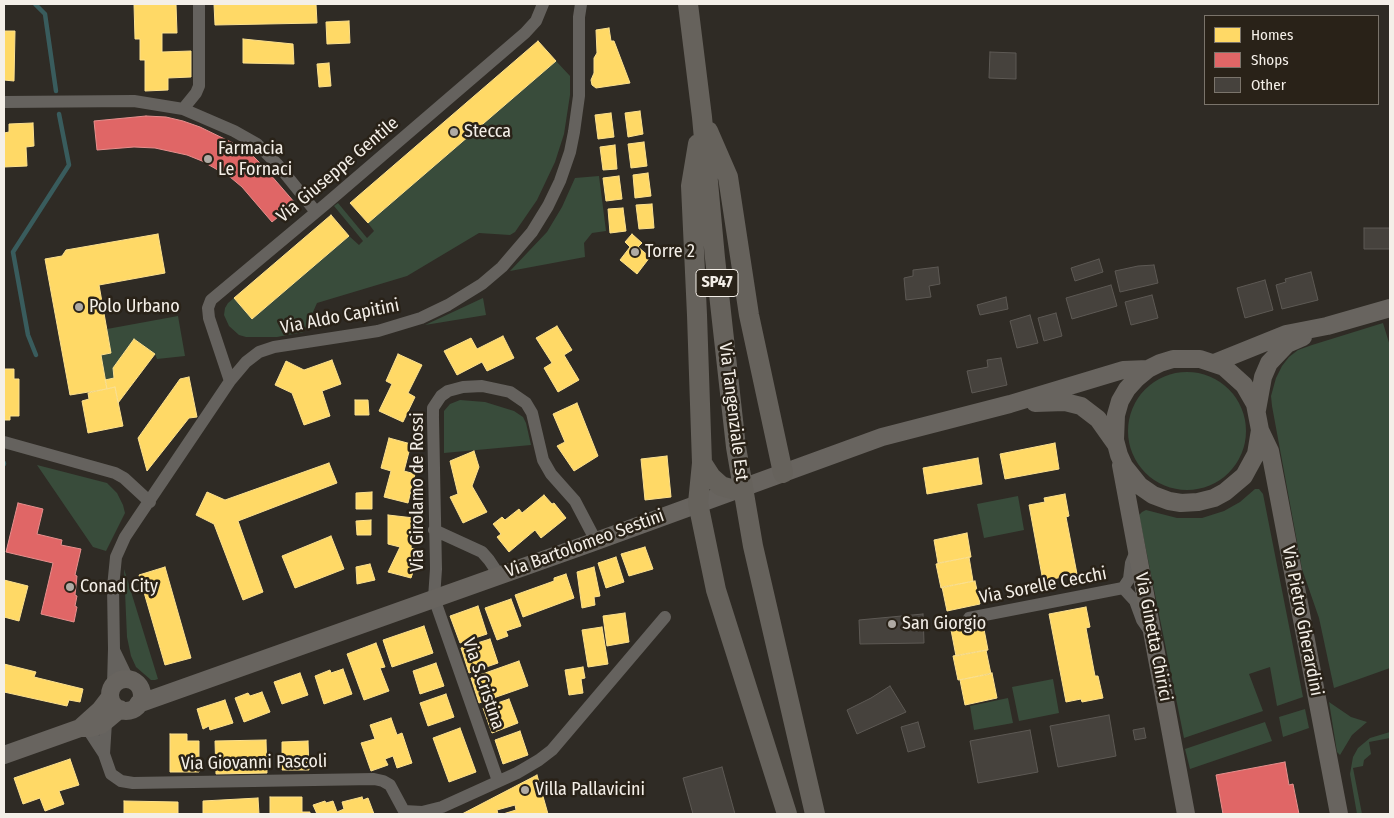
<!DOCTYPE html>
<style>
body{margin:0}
#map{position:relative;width:1394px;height:818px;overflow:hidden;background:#2f2b25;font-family:"Fira Sans Condensed",sans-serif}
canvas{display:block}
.frame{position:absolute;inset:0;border:5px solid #f4efe8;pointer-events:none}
.legend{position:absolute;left:1204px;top:15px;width:175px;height:90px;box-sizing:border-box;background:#292218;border:1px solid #7a746b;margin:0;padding:6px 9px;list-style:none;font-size:15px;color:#f4efe8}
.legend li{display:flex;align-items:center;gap:10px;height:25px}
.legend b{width:25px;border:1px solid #7a746b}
</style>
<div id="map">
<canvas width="1394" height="818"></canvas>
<div class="frame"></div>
<ul class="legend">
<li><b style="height:14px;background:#ffd966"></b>Homes</li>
<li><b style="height:14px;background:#e06666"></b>Shops</li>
<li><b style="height:14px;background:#46423d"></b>Other</li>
</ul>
</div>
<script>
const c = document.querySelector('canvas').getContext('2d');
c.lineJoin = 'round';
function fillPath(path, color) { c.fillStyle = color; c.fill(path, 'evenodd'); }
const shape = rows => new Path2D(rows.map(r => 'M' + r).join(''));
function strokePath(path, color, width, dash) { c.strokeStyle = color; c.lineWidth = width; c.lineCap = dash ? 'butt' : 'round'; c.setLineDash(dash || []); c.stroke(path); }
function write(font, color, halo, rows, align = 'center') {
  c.font = font + ' "Fira Sans Condensed",sans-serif'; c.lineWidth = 5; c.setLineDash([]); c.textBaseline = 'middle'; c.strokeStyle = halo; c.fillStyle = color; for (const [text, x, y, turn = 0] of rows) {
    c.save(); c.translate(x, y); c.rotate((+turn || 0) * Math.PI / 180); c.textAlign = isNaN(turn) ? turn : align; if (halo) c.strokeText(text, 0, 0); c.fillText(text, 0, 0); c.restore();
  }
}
const green = shape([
 [556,61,570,76,570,95,564,134,555,162,537,200,515,232,510,235,479,233,407,276,317,303,304,332,277,337,246,337,239,335,229,326,224,315,225,308,228,303,234,298,252,319,349,236,359,245,363,241,334,206,338,203,367,238,374,231,368,223],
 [599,176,606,231,592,233,584,243,585,257,510,271,547,232,562,207,575,178],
 [483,298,486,315,425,325],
 [178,316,185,356,157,359,155,354,134,339,113,368,114,378,105,380,101,355,111,353,107,329],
 [1383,323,1390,346,1390,668,1334,688,1319,618,1302,569,1272,406,1271,396,1276,378,1282,366,1289,357,1298,350,1312,345],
 '1128 431a59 59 0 1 1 118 0a59 59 0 1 1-118 0Z',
 [460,400,485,402,514,411,523,417,526,423,531,445,444,453,444,411,450,404],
 [37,465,107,483,117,493,123,505,125,513,106,551,93,547],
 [1255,489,1259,489,1263,494,1303,697,1277,706,1270,667,1249,674,1263,711,1184,738,1139,515,1142,512,1146,510,1177,518,1202,518,1224,511,1240,502],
 [1018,496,1024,530,984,538,977,504],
 [124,569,158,679,155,680,151,680,136,667,131,656,127,637],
 [1053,679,1059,713,1019,721,1012,687],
 [1008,698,1013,723,974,730,970,706],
 [1329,702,1351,717,1367,722,1352,735,1340,755,1337,752],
 [1305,709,1309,728,1283,737,1279,717],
 [1265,722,1272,741,1190,769,1185,749],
 [1390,732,1390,738,1369,742,1371,754,1364,760,1363,766,1353,768,1362,814,1357,814,1350,774,1353,757,1358,748,1370,738]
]);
const homes = shape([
 [134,4,176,4,177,33,162,33,162,52,191,51,191,77,168,78,168,90,145,91,145,60,140,60,140,39,135,39,134,4],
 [214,4,316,4,317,23,215,25,214,4],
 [349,21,350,43,327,44,326,22,349,21],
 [609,28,611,41,614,41,630,83,596,88,592,85,591,80,594,73,594,58,597,53,596,30,609,28],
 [4,31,15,31,14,81,4,80,4,31],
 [243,39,293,44,294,64,243,63,243,39],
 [538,41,556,61,368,223,350,203,538,41],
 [329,63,331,86,319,87,317,64,329,63],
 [640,111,643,134,628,137,625,113,640,111],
 [611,113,614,137,598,139,595,115,611,113],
 [33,123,34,146,26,147,27,166,4,167,4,133,9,132,9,124,33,123],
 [644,142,647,166,631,168,628,144,644,142],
 [615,145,617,169,603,170,600,147,615,145],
 [648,173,651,196,635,198,633,175,648,173],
 [619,176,622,199,606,201,603,178,619,176],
 [652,204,654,228,639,229,636,205,652,204],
 [623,208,626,231,610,233,608,209,623,208],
 [331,215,349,236,252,319,234,298,331,215],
 [158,234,165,273,99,285,111,353,101,355,107,389,70,395,45,259,62,256,66,250,158,234],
 [632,234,642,243,638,247,650,257,637,274,620,260,630,247,625,242,632,234],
 [557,326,572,350,564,355,579,380,558,392,544,368,552,363,536,338,557,326],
 [503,336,514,358,487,371,482,362,457,375,444,351,471,338,477,349,503,336],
 [134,339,155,354,118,403,115,387,107,389,105,380,114,378,113,368,134,339],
 [398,354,422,365,408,393,415,397,403,422,379,411,392,384,386,381,398,354],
 [332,360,341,384,322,391,330,416,304,425,292,393,275,385,286,361,304,370,332,360],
 [4,369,14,369,14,379,19,379,19,416,10,416,10,420,4,420,4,369],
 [189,377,197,417,189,418,147,471,138,438,180,379,189,377],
 [115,387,123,426,88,433,82,401,89,399,88,393,115,387],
 [355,400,368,400,369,415,355,415,355,400],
 [577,403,598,456,574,471,557,446,565,442,553,414,577,403],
 [389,438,411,444,404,471,415,474,408,503,384,497,391,471,381,468,389,438],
 [1055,443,1059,469,1005,479,1000,454,1055,443],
 [474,451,479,467,472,486,487,512,463,523,450,497,458,494,450,461,474,451],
 [667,456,671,497,645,500,641,459,667,456],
 [978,458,982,484,927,494,923,468,978,458],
 [329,463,337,483,238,521,263,592,243,600,214,524,196,515,207,492,225,500,329,463],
 [372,492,372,509,356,509,356,493,372,492],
 [1065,494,1069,516,1066,517,1077,574,1043,581,1029,505,1045,502,1044,498,1065,494],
 [544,495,552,504,554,503,566,518,541,538,535,530,509,552,497,537,501,534,493,524,502,517,505,520,519,509,522,513,544,495],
 [388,515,414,518,411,548,420,551,411,578,388,572,400,547,388,544,388,515],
 [371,520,371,535,357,535,356,521,371,520],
 [967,533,971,557,938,563,934,540,967,533],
 [331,536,344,569,295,588,282,556,331,536],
 [645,547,653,569,629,576,621,554,645,547],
 [616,557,624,582,606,588,598,563,616,557],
 [969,557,973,581,941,588,936,564,969,557],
 [370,564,375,580,357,584,356,567,370,564],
 [165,567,191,658,165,665,139,575,165,567],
 [594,567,600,596,594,597,595,605,582,608,577,572,594,567],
 [566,574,574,598,523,617,515,595,554,581,554,578,566,574],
 [4,580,28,586,19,621,4,617,4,580],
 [975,581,980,604,947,611,942,587,975,581],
 [511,599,521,626,506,631,508,636,497,640,485,608,511,599],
 [478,606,487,634,460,643,450,616,478,606],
 [1086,607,1090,627,1086,628,1095,676,1098,676,1103,698,1082,702,1081,699,1066,702,1049,614,1086,607],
 [625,613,629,642,607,646,603,616,625,613],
 [983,624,988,650,956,656,951,630,983,624],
 [424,626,433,653,392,667,383,640,424,626],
 [602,627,608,664,588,667,582,630,602,627],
 [490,639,498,663,469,673,461,648,490,639],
 [376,643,385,667,380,668,389,691,364,700,347,654,376,643],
 [986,650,991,674,958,680,953,656,986,650],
 [519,661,528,686,479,703,471,678,519,661],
 [436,663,444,686,420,694,413,671,436,663],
 [4,664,36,672,34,677,83,689,80,702,69,700,67,706,4,692,4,664],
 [583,667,585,678,581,679,583,693,569,695,565,670,583,667],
 [343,669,352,694,324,704,315,676,330,670,331,673,343,669],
 [300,673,308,695,282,704,274,682,300,673],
 [992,673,997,698,965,705,960,680,992,673],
 [262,692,270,712,244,722,235,698,248,693,250,696,262,692],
 [446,694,454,717,428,726,420,703,446,694],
 [509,699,518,723,492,733,483,708,509,699],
 [225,700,233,723,210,730,209,726,203,729,197,709,225,700],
 [391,718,397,735,402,733,412,763,397,768,393,756,385,759,388,765,371,771,361,743,375,739,370,725,391,718],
 [460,728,476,772,449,782,433,738,460,728],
 [520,731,528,755,503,764,495,740,520,731],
 [170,734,187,734,187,741,199,741,199,772,170,772,170,734],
 [266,740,267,773,216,774,215,741,266,740],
 [308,741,309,770,282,770,282,742,308,741],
 [70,759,79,785,59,791,64,804,45,811,40,798,23,804,14,778,70,759],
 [537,775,548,814,503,814,516,810,515,805,497,810,498,814,462,814,537,775],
 [270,797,302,797,302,812,310,812,310,814,270,814,270,797],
 [362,797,363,800,368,798,374,814,317,814,313,805,325,801,326,803,333,801,337,812,344,809,342,802,362,797],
 [258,798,259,814,203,814,203,801,258,798],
 [124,801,178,802,178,814,124,814,124,801]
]);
const shops = shape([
 [146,116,166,117,183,121,200,127,235,144,252,155,263,166,295,203,272,222,242,187,230,177,202,161,187,155,155,148,134,147,97,150,94,121,146,116],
 [18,503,43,509,37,534,62,540,61,545,81,549,75,575,77,576,75,595,77,596,75,606,77,607,74,622,41,614,53,563,6,552,18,503],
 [1285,762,1289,785,1293,784,1299,814,1223,814,1216,775,1285,762]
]);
const stream = shape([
 [35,4,45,14,56,91],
 [36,355,28,335,13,252,69,165,59,114],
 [4,464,4,463]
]);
const building = shape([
 [990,52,1016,53,1016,79,989,78,990,52],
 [1364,228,1390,228,1390,249,1364,249,1364,228],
 [1099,259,1103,272,1075,281,1071,268,1099,259],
 [1154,265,1158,283,1120,292,1115,271,1138,266,1154,265],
 [938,267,940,284,929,286,931,297,906,300,904,278,913,276,913,270,938,267],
 [1311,272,1318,300,1282,309,1276,285,1286,282,1285,279,1311,272],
 [1265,280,1273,310,1245,318,1237,288,1265,280],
 [1111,285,1117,306,1072,319,1066,298,1111,285],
 [1152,295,1158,318,1131,325,1125,302,1152,295],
 [1006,297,1008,309,980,315,977,305,1006,297],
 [1056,313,1062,336,1044,341,1038,318,1056,313],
 [1030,315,1038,343,1017,348,1010,321,1030,315],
 [1001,358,1007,385,972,393,967,371,988,367,987,360,1001,358],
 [923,614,924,643,860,644,859,620,923,614],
 [890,686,906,712,857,734,847,710,871,698,890,686],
 [1109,715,1116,756,1058,767,1050,726,1109,715],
 [918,722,925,747,908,752,901,727,918,722],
 [1144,728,1146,738,1135,740,1133,730,1144,728],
 [1030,730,1038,772,978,783,970,741,1030,730],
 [722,767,735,814,693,814,683,778,722,767]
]);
const street = shape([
 [4,102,134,101,183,109,234,131,257,144,278,165,316,212],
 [183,109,196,93,199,86,199,4],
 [230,381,209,318,208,308,211,300,327,203,525,33,536,21,543,4],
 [4,442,115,473,124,478,150,502],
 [434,530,482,552,489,560,499,575],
 [1123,588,1135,601,1142,620,1149,630],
 [1123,588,1129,579,1131,563,1136,551],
 [969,618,1123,588],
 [115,652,128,679],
 [113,685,114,649,113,587,116,557,125,537,137,519,230,381,246,362,259,352,274,347,378,331,421,318,448,305,482,284,502,267,532,232,548,206,560,181,570,152,574,132,579,96,579,17,581,4],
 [87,728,104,754,111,774,121,781,133,783,374,779,383,781,390,785,404,811],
 [104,754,106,722],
 [498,781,434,598,436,569,433,418,433,408,441,396,448,391,463,387,482,386,510,392,526,403,532,413,543,460,551,474,575,501,596,541],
 [404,811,422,812,442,807,517,773,539,760,552,750,665,617]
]);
const secondary = shape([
 [1214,363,1286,334,1327,326,1390,308],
 [1035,403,1065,402,1081,406,1098,419,1115,443],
 [1257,410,1263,377,1269,363,1287,344,1303,337],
 [1260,430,1270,451,1339,814],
 [1121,465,1186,814],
 '110 695a16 16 0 1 1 32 0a16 16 0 1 1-32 0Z',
 [138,704,591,543,882,437,1010,404,1123,370,1148,369,1160,363,1173,359,1200,359,1224,367,1244,385,1255,404,1260,430,1256,454,1244,476,1225,492,1214,498,1198,502,1181,503,1169,501,1153,495,1140,486,1124,466,1119,455,1115,440,1116,415,1120,401,1127,389,1137,378,1148,369],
 [83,728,91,728,101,725,120,709],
 [4,755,80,728,100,710,110,697]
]);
const primary = shape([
 [688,4,702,117,715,258,736,447,753,546,815,814],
 [708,131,728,177,749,315,783,473],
 [698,144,691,186,697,315,702,463,698,503,716,590,787,814],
 [702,463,711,477,721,486,735,490]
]);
const markers = [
 [454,132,5,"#afaaa4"],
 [208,159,5,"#afaaa4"],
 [635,252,5,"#afaaa4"],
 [79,307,5,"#afaaa4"],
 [70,587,5,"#afaaa4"],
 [892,624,5,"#afaaa4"],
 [525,790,5,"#afaaa4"]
];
const shields = [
 [717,283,42]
];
const shieldNames = [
 ["SP47",717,283]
];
const poiNames = [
 ["Stecca",464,132],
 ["Farmacia",218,149],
 ["Le Fornaci",218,170],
 ["Torre 2",645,252],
 ["Polo Urbano",89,307],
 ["Conad City",80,587],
 ["San Giorgio",902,624],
 ["Villa Pallavicini",535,790]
];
const streetNames = [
 ["Via Giuseppe Gentile",338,170,-40],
 ["Via Aldo Capitini",340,317,-11],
 ["Via Tangenziale Est",733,412,83],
 ["Via Girolamo de Rossi",418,492,-90],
 ["Via Bartolomeo Sestini",585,544,-20],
 ["Via Sorelle Cecchi",1043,586,-11],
 ["Via Pietro Gherardini",1302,621,79],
 ["Via Ginetta Chirici",1153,637,79],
 ["Via S.Cristina",483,684,71],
 ["Via Giovanni Pascoli",254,763,-1]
];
fillPath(green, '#394c3b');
fillPath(homes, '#ffd966');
strokePath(homes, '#fce08d', 1);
fillPath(shops, '#e06666');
strokePath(shops, '#e68f8d', 1);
strokePath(stream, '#395c5d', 4.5);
fillPath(building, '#46423d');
strokePath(building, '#5d5954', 1);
strokePath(street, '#65625e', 12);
strokePath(secondary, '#68645f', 18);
strokePath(primary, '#66625c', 20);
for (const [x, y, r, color] of markers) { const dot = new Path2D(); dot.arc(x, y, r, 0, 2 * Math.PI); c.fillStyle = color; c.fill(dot); strokePath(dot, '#292218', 2); }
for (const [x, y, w] of shields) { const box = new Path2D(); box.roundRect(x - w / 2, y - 13.5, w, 27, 4); c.fillStyle = '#292218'; c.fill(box); strokePath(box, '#f4efe8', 1); }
write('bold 16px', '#f4efe8', null, shieldNames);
write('18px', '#f4efe8', '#292218', poiNames, 'left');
write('18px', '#f4efe8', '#292218', streetNames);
</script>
